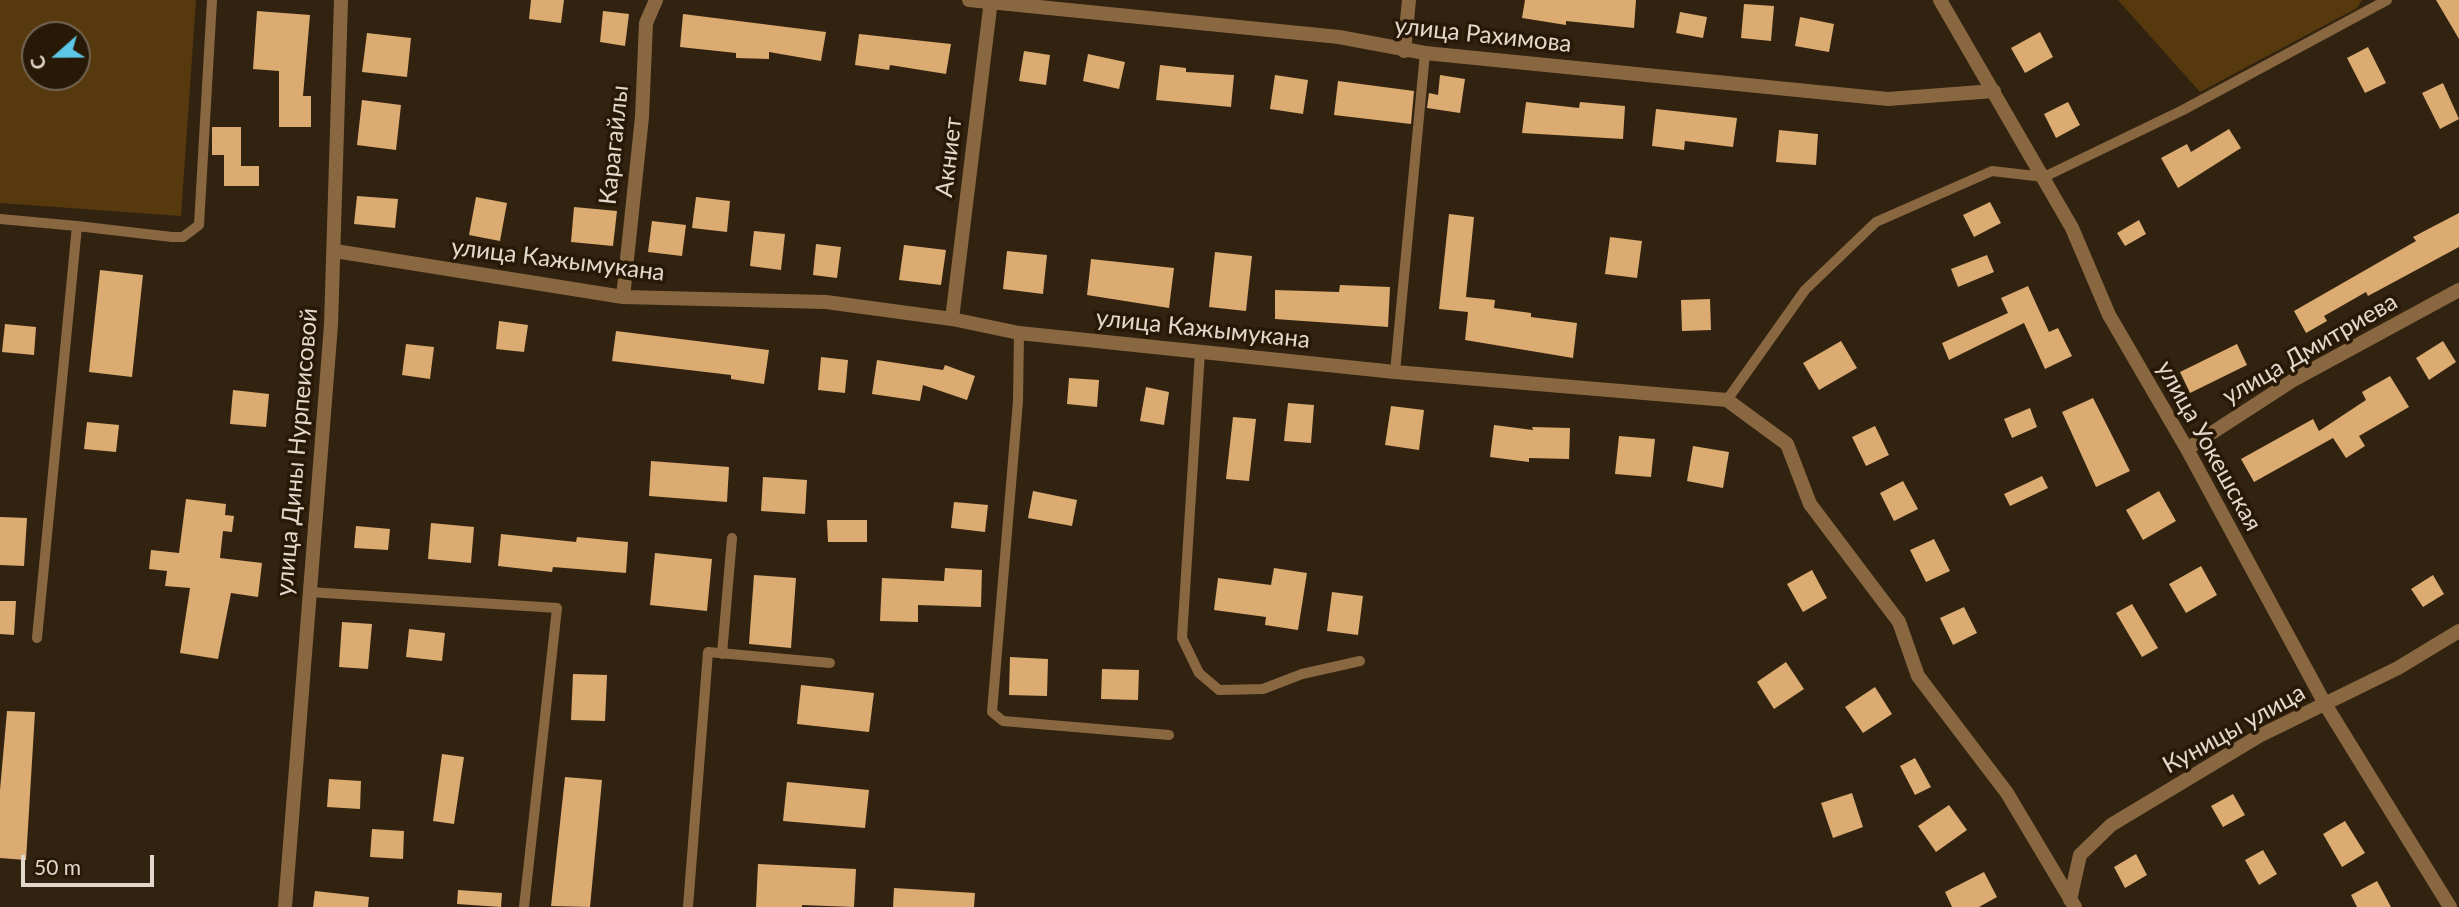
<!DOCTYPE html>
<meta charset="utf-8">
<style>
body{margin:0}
#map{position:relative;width:2459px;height:907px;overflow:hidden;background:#322310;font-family:Lato,sans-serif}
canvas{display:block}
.north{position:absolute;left:21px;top:21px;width:70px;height:70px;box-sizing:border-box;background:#281906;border:2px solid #726555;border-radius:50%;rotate:249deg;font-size:19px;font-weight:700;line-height:28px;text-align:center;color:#e2d8cc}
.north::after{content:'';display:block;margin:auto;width:24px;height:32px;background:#5dc7e8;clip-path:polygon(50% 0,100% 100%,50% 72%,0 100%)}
.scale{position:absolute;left:21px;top:855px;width:133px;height:32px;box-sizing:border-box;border:4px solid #e2d8cc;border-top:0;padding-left:9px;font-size:21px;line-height:24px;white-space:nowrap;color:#e2d8cc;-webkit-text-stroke:5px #281906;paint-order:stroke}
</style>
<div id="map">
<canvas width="2459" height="907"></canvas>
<div class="north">С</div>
<div class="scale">50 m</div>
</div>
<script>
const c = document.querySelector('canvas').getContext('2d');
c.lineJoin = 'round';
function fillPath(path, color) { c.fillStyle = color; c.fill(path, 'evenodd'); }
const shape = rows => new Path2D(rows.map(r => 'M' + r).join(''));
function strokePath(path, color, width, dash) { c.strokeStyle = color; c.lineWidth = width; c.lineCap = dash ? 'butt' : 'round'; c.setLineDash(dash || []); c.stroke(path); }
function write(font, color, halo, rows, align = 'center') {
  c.font = font + ' Lato,sans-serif'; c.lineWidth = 7; c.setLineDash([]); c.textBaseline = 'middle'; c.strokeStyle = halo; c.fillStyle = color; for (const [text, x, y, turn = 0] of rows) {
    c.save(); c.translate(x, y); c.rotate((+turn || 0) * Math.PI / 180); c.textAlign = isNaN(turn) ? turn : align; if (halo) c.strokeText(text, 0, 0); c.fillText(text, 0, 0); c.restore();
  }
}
const green = shape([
 [0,0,196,0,181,216,0,203],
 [77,35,77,77,35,77,35,35],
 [2118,0,2362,0,2357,8,2200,92]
]);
const building = shape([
 [531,0,564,0,561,23,529,19],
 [1525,0,1636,0,1634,28,1566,21,1566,25,1522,18],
 [2436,0,2459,0,2459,39],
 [1744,4,1774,6,1771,41,1741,38],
 [257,11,310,15,303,96,311,96,311,127,279,127,279,71,253,69],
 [603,11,629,14,625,46,600,42],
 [1680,12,1707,17,1703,38,1676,33],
 [683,14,826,32,821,61,769,52,769,59,736,58,736,53,680,47],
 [1800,17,1834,24,1829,52,1795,46],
 [2040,32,2053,57,2025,73,2011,48],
 [367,33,411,38,407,77,362,72],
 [859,34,951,44,946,74,890,65,889,70,855,65],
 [2368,47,2386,83,2365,93,2347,58],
 [1024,51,1050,55,1046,85,1019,81],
 [1088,54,1125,62,1119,89,1083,81],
 [1160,65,1186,68,1186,72,1234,75,1231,107,1156,100],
 [1275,75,1308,80,1303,114,1270,109],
 [1440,75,1465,79,1460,113,1427,108,1429,93,1438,95],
 [1338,81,1414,91,1411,124,1334,115],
 [2443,83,2459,119,2440,129,2422,93],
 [362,100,401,105,396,150,357,145],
 [1526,102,1579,108,1580,102,1625,106,1623,139,1522,133],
 [2068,102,2080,125,2056,138,2044,114],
 [1656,109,1737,118,1733,147,1685,141,1684,150,1652,146],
 [212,127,241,127,241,166,259,166,259,186,224,186,224,155,212,155],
 [2229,129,2241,148,2178,188,2161,158,2187,144,2191,152],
 [1779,130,1818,134,1816,165,1776,162],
 [357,196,398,199,395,228,354,224],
 [476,197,507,203,500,241,469,235],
 [696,197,730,201,727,232,692,228],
 [1990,202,2001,223,1974,237,1963,215],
 [574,207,617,211,613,246,571,242],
 [2459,213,2459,247,2368,296,2366,292,2324,316,2327,321,2306,333,2294,311,2416,241,2413,237],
 [1449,214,1474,217,1466,297,1495,300,1494,308,1531,313,1531,317,1577,323,1573,358,1465,340,1468,312,1439,309],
 [2139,220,2146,234,2125,246,2117,233],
 [652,221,686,225,682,256,648,252],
 [754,231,785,234,781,270,750,266],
 [1610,237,1642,241,1637,278,1605,274],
 [816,244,841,247,837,278,813,275],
 [904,245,946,250,941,285,899,280],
 [1007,251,1047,255,1043,294,1003,289],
 [1215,252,1252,256,1246,311,1209,307],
 [1987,255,1994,272,1958,287,1951,269],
 [1091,259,1174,268,1169,308,1087,295],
 [100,270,143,275,132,377,89,372],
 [1340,285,1390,287,1388,327,1275,319,1275,290,1339,292],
 [2028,286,2049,332,2058,328,2072,356,2045,369,2024,323,1949,360,1942,343,2008,313,2001,298],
 [1710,299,1711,330,1682,331,1681,300],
 [499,321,528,325,524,352,496,349],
 [5,324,36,327,34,355,2,352],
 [616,331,769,350,764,384,731,379,731,375,612,361],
 [1841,341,1857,368,1819,390,1803,363],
 [2443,341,2456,362,2429,380,2416,358],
 [406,344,434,347,430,379,402,375],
 [2237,344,2247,365,2190,393,2180,372],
 [821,357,848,360,845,393,818,390],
 [877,360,943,370,945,365,975,376,967,400,923,385,920,401,872,394],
 [2390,376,2409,407,2359,436,2365,446,2346,458,2333,438,2254,482,2241,459,2313,419,2319,431,2366,400,2362,392],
 [1069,378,1099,380,1097,407,1067,404],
 [1146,387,1169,392,1164,425,1140,421],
 [233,390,269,394,266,427,230,424],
 [2093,398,2130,471,2096,487,2062,412],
 [1288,403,1314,405,1311,443,1284,441],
 [1391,406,1424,410,1419,450,1385,445],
 [2030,408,2037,427,2012,438,2004,419],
 [1233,417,1256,419,1249,481,1226,479],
 [87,422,119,425,116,452,84,449],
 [1494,425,1533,430,1532,427,1570,428,1569,459,1529,458,1529,462,1490,457],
 [1875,426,1889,455,1866,466,1852,437],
 [1619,436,1655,439,1651,477,1615,474],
 [1693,446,1729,452,1723,488,1687,481],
 [651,461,729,467,727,502,649,496],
 [2042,476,2048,488,2010,506,2004,494],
 [763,477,807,480,805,514,761,511],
 [1903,481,1918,509,1894,521,1880,493],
 [1033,491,1077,500,1072,526,1028,518],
 [2159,491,2176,521,2143,540,2126,510],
 [186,499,226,504,225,515,234,516,232,532,223,531,220,558,262,563,258,597,231,593,218,659,180,653,190,588,165,586,167,571,149,569,151,550,179,553],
 [954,502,988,505,985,532,951,528],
 [0,517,27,518,24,566,0,565],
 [827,520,867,520,867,542,828,542],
 [431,523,474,527,471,563,428,559],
 [356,526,390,529,388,550,354,548],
 [501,534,576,542,577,537,628,542,626,573,553,567,552,572,498,566],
 [1934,539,1950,571,1926,582,1910,550],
 [655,553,712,559,707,611,650,605],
 [2201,566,2217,595,2186,613,2169,584],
 [945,568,982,570,981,607,918,605,918,622,880,621,882,578,944,581],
 [1274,568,1307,573,1298,630,1265,625,1266,617,1214,610,1218,578,1271,585],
 [1812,570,1827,598,1803,612,1787,584],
 [754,575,796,578,791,648,749,644],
 [2433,575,2444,594,2423,607,2411,589],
 [1332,592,1363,596,1358,635,1327,631],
 [0,601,16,601,14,635,0,634],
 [2132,604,2158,648,2142,657,2116,613],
 [1964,607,1977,633,1953,645,1940,618],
 [342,622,372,624,368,669,339,667],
 [409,629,445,633,442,661,406,657],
 [1010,657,1048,659,1047,696,1009,695],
 [1786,662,1804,689,1774,709,1757,682],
 [1102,669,1139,670,1138,700,1101,699],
 [573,674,607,675,605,721,571,720],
 [801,685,874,693,869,732,797,724],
 [1875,687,1892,714,1863,733,1845,707],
 [7,711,35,712,26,860,0,858,0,790],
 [442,754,464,757,454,824,433,821],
 [1915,758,1931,787,1915,795,1900,766],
 [565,777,602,780,590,907,551,906],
 [329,779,361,781,360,809,327,807],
 [787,782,869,790,865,828,783,821],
 [1852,793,1863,827,1833,838,1821,803],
 [2233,794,2245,815,2223,827,2211,806],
 [1949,805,1967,830,1936,852,1918,826],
 [2345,821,2365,853,2342,867,2323,834],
 [372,829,404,831,403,859,370,857],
 [2263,850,2277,874,2259,885,2245,860],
 [2136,854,2147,875,2125,888,2114,867],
 [758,864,856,869,854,907,802,905,802,907,756,907],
 [1984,872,1997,897,1979,907,1952,907,1945,892],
 [2377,881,2391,907,2357,907,2351,895],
 [894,888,975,893,974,907,893,907],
 [458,890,502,893,501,907,457,904],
 [315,891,369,897,368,907,313,907]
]);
const lane = shape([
 [0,219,77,226],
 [1019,333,1018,401,992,712,1003,721,1169,735],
 [1200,352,1182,638,1199,673,1219,690,1263,689,1302,674,1360,661],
 [1395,372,1425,53],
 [1727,400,1805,290,1876,222,1992,171,2044,177,2183,110,2387,0],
 [309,592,557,608,524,907],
 [37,638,77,226,172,237,183,237,199,225,212,0],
 [722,654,732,538],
 [688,907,708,652,830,663]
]);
const street = shape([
 [969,0,1339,37,1425,53,1888,99,1994,91],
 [1940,0,2072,228,2109,315,2187,449,2325,704,2450,907],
 [1404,51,1409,0],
 [335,251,623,297,826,302,952,319,1019,333,1395,372,1727,400,1787,444,1810,504,1899,622,1918,676,2007,793,2075,907],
 [623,297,642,117,646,23,656,0],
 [952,319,991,0],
 [2187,449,2295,379,2459,290],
 [2070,900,2080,855,2111,825,2259,736,2398,668,2459,631],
 [285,907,331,325,341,0]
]);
const streetNames = [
 ["улица Рахимова",1483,35,6],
 ["Карагайлы",614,145,-84],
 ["Акниет",949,157,-83],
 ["улица Кажымукана",558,260,7],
 ["улица Кажымукана",1203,329,6],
 ["улица Дмитриева",2310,349,-30],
 ["улица Уокешская",2209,446,61],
 ["улица Дины Нурпеисовой",297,452,-85],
 ["Куницы улица",2234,729,-29]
];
fillPath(green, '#57390e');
fillPath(building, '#dbab71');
strokePath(lane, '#896841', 10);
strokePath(street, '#896841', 14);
write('24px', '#e2d8cc', '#281906', streetNames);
</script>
